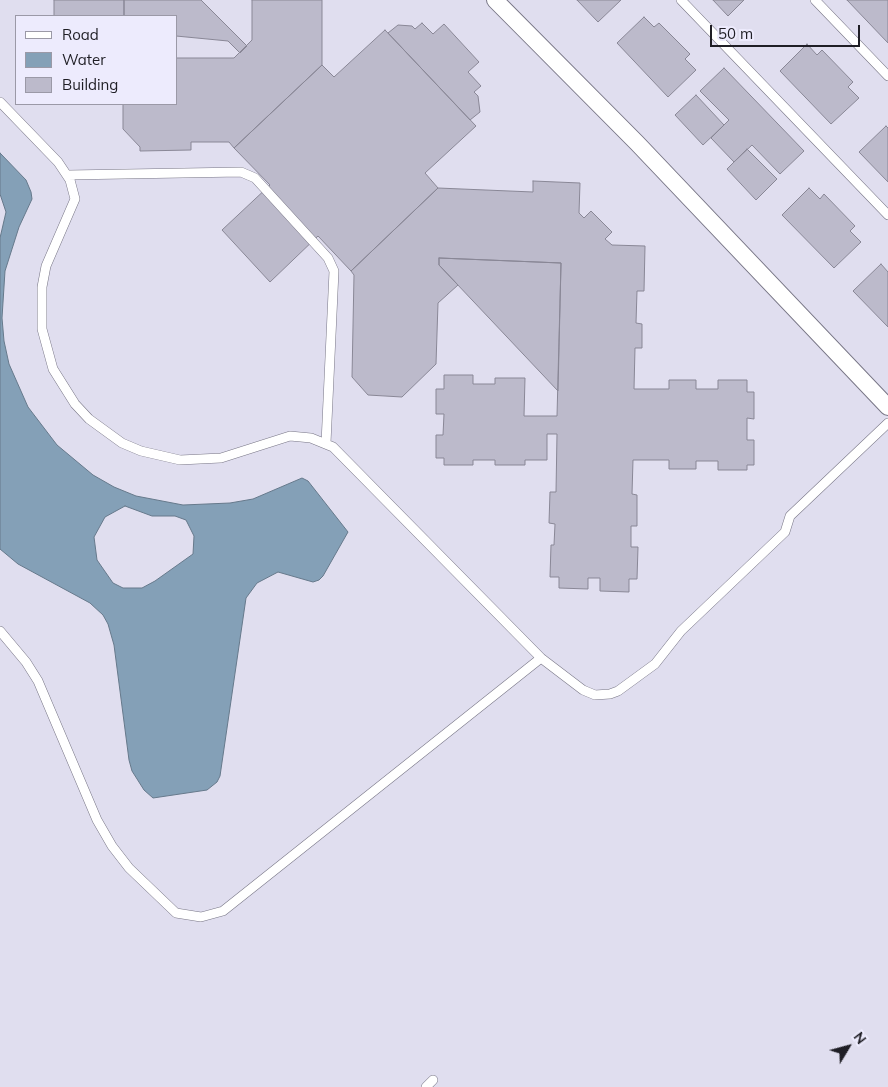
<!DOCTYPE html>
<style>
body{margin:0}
#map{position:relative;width:888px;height:1087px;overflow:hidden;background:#e0deef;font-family:Mulish,sans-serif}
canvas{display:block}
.legend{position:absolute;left:15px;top:15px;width:162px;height:90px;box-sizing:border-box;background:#edebfd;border:1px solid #9b99a7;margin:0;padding:6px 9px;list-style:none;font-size:15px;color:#1f1e25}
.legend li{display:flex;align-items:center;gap:10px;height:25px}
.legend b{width:25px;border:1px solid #9b99a7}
.north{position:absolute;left:823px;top:1022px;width:50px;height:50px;-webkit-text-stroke:4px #edebfd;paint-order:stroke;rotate:53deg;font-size:14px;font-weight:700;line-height:20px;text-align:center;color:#1f1e25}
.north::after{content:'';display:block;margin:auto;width:18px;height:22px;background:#1f1e25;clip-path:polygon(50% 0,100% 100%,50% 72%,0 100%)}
.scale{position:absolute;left:710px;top:25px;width:150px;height:22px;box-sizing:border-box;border:2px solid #1f1e25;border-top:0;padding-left:6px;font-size:15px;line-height:18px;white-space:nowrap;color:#1f1e25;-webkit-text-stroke:4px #edebfd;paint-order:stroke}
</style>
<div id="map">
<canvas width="888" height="1087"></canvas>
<ul class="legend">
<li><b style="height:6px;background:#fff"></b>Road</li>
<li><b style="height:14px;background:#84a0b7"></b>Water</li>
<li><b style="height:14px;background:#bcbacb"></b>Building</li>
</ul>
<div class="north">N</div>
<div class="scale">50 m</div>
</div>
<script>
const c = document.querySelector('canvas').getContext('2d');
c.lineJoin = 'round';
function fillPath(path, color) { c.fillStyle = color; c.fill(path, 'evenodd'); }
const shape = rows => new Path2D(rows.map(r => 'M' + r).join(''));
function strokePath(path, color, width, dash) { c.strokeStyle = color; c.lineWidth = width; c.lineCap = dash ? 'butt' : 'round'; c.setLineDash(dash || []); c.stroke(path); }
const water = shape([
 [0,153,26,180,31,192,32,199,19,227,5,271,2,318,4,341,9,364,28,407,57,445,93,475,114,487,136,496,183,505,230,503,253,499,302,478,308,481,348,532,323,576,319,580,313,582,278,572,257,583,246,598,220,776,217,782,207,790,153,798,144,790,132,771,129,760,114,645,108,624,103,615,90,603,18,564,0,549,0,238,6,212,0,194,0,153],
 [125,506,152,516,175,516,186,520,194,536,193,554,155,581,142,588,123,588,113,583,97,560,94,537,105,517,125,506]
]);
const building = shape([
 [54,0,124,0,124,16,54,16,54,0],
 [124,0,201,0,247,46,240,53,228,41,176,36,176,16,124,16,124,0],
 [252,0,322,0,322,65,234,148,229,142,191,142,191,150,140,151,140,147,123,129,123,104,176,104,176,58,234,58,252,40,252,0],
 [577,0,621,0,598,22,577,0],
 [713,0,744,0,728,16,713,0],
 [847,0,888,0,888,43,847,0],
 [644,17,654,27,659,23,690,54,685,59,696,70,668,97,617,43,644,17],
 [422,23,433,34,444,24,479,62,468,72,481,86,474,92,478,96,480,112,470,120,388,33,398,25,412,26,415,29,422,23],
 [385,30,476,126,425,173,438,188,351,271,318,236,270,282,222,230,270,185,234,148,322,65,334,77,385,30],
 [807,44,817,55,822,50,853,82,848,87,859,98,831,124,780,71,807,44],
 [724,68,804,151,780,174,752,145,734,162,711,138,729,120,700,91,724,68],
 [696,95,724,125,703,145,675,115,696,95],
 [886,126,888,128,888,182,859,152,886,126],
 [747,149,777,179,756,200,727,169,747,149],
 [533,181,580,183,579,213,584,218,591,211,612,232,605,239,612,245,645,246,644,291,637,291,636,323,642,324,642,348,635,348,634,389,669,389,669,380,696,380,696,389,718,389,718,380,747,380,747,392,754,392,754,419,747,418,747,440,754,440,754,465,747,465,747,470,718,470,718,461,696,461,696,469,669,469,669,460,633,460,632,494,637,495,637,526,631,526,631,547,638,547,637,579,629,579,629,592,600,591,600,578,588,578,588,589,559,588,559,577,550,577,551,545,554,545,555,524,549,523,550,492,556,492,557,434,547,434,547,460,525,460,525,465,495,465,495,460,473,460,473,465,444,465,444,458,436,458,436,435,443,435,444,414,436,414,436,389,444,389,444,375,473,375,473,384,495,384,495,378,525,378,524,416,557,416,561,263,439,258,439,265,458,285,438,303,436,364,402,397,368,395,352,377,354,275,351,271,438,188,533,192,533,181],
 [809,188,820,199,824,194,855,226,850,231,861,242,834,268,782,215,809,188],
 [439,258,561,263,558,391,439,265,439,258],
 [881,264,888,272,888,327,853,291,881,264]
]);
const lane = shape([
 [681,0,888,215],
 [815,0,888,76],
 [0,102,58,162,70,180,75,199,46,266,42,287,42,329,53,369,75,404,89,419,122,443,141,451,180,460,221,458,290,436,311,438,333,447,541,658,583,690,595,695,610,694,618,691,655,664,681,631,785,532,790,516,888,423],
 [68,175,241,172,255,178,328,258,334,271,326,443],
 [0,631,26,662,38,681,97,820,112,846,129,868,176,913,201,917,223,911,541,658],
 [426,1087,433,1080]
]);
const street = shape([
 [495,0,637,143,888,407]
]);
fillPath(water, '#84a0b7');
strokePath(water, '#66798b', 1);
fillPath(building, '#bcbacb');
strokePath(building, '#898796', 1);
strokePath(lane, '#787686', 10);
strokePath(street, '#787686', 18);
strokePath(lane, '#fff', 9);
strokePath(street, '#fff', 16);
</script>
